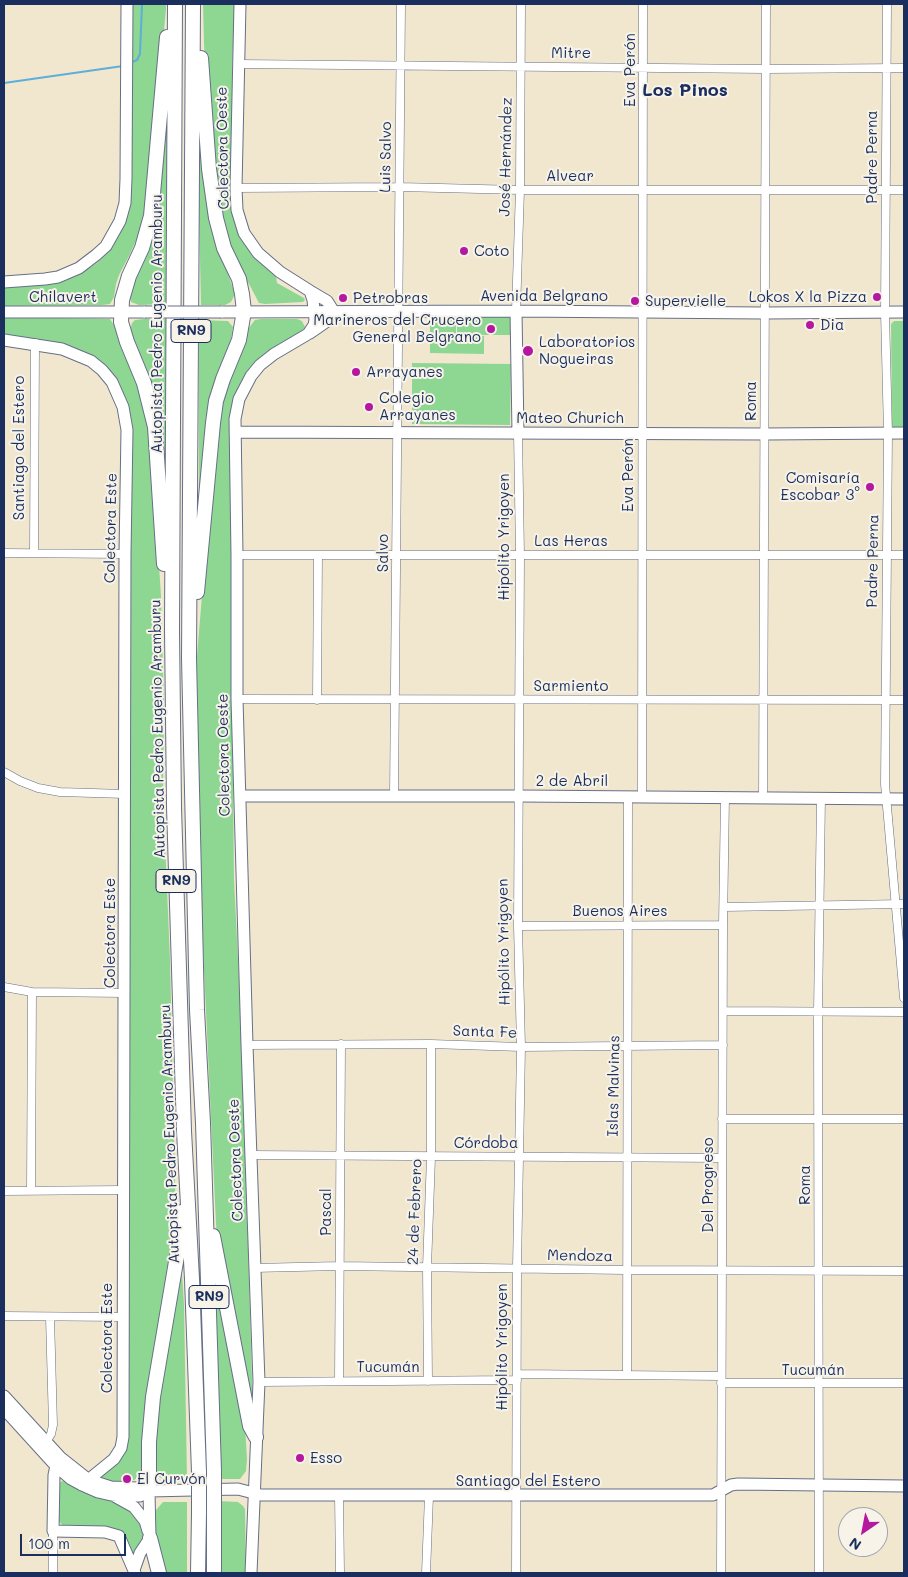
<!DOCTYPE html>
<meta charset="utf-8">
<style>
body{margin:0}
#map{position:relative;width:908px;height:1577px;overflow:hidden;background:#f1e7cf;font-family:Mali,sans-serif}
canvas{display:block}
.frame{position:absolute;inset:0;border:5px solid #1b2f5e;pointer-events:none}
.north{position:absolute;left:838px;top:1507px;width:50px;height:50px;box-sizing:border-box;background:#f7f3e8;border:1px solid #9fa5b1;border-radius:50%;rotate:213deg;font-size:14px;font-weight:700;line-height:20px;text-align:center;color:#1b2f5e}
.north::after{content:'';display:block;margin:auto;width:18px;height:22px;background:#b5179e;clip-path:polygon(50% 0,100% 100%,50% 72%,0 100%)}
.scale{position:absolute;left:20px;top:1534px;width:106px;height:22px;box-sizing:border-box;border:2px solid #1b2f5e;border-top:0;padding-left:6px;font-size:15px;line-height:18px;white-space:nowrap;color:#1b2f5e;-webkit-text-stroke:4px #f7f3e8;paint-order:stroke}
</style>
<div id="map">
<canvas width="908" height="1577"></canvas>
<div class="frame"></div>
<div class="north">N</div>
<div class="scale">100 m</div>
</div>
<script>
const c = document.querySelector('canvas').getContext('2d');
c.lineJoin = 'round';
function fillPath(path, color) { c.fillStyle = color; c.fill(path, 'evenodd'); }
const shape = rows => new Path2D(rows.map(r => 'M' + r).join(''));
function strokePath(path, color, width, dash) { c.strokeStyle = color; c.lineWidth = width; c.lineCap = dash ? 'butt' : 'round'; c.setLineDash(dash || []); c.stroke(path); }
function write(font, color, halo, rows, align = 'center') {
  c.font = font + ' Mali,sans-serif'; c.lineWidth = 4; c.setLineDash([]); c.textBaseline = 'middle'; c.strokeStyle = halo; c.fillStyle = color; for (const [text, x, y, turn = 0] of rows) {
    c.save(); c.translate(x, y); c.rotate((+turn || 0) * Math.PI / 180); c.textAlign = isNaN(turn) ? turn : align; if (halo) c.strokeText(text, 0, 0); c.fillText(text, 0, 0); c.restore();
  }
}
const green = shape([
 [131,4,166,4,166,9,149,191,143,225,130,254,119,275,116,284,114,297,110,304,102,305,4,306,4,287,39,285,60,282,82,273,97,263,110,249,123,225,129,209,131,191],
 [203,4,235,4,232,67,233,206,242,238,254,257,276,277,277,283,304,298,305,300,303,302,265,304,259,303,249,284,232,259,212,171,204,44],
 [201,96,223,260,235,294,231,302,225,305,201,305,199,212],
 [168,104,166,304,139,305,131,302,130,298],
 [457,314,515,315,515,335,457,335],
 [430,315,456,315,456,336,484,336,484,354,430,353],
 [4,317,110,319,114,325,121,348,136,378,150,426,161,596,164,706,163,794,170,960,176,1221,148,1400,143,1419,142,1470,139,1477,134,1480,124,1483,111,1483,103,1480,102,1477,103,1474,114,1464,127,1372,130,1008,129,415,127,403,121,388,104,367,4,337],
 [144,319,166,319,165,504,130,331,132,323,135,320],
 [261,319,297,319,302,321,305,327,303,330,275,349,239,387,232,405,230,419,234,634,233,776,234,879,242,1040,253,1412,218,1249,216,1224,203,948,196,669,217,410,247,330,255,320],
 [199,320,228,321,233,327,199,532],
 [894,321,904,321,904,429,894,428,892,425,891,324],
 [412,363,511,364,510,425,412,424],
 [181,1257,184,1304,187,1479,163,1479,158,1476,155,1470,154,1421],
 [216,1275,245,1425,247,1459,246,1471,240,1479,218,1479],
 [62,1481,68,1482,132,1509,144,1529,145,1537,134,1556,124,1534,121,1531,113,1528,63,1526,58,1520,58,1484],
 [218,1501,238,1502,243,1506,245,1509,246,1573,219,1573],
 [163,1502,187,1502,187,1573,162,1573,157,1549,155,1518,156,1510]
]);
const stream = shape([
 [130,63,137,60,140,54,142,4],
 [4,83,123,66]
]);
const street = shape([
 [887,4,885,312,888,433,885,784,904,998],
 [238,64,766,69,904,68],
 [236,188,400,187,520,190,904,190],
 [516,311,520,190,521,4],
 [4,553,125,554],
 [34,553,35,343],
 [237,555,904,555],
 [237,699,904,700],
 [317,700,318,555],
 [4,772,20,781,38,788,60,792,125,794],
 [394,796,401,4],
 [642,796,643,4],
 [763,797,766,4],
 [724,907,904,904],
 [518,926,723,925],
 [4,987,32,992,125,993],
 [723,1011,904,1012],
 [247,1045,431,1044,521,1047,723,1045],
 [722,1119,904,1119],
 [250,1155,722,1158],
 [4,1191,123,1190],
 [31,1191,32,992],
 [254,1268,339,1266,626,1270,904,1271],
 [4,1316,122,1317],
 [517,1374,721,1376],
 [627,1375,628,796],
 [339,1381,341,1044],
 [428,1381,427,1267,431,1157,431,1044],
 [259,1382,517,1380],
 [721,1383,904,1383],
 [46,1442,51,1434,53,1425,50,1317],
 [339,1495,340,1573],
 [53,1573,53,1531],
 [426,1573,429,1496],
 [516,1573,517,1268,521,1047,518,926,520,555,518,433],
 [721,1573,723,925,725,797],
 [819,1573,818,1012,821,797]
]);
const secondary = shape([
 [240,4,236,188,237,210,244,233,258,253,280,272,310,291,313,300,315,320,314,325,308,334,274,354,260,365,251,376,239,399,235,419,237,555,237,699,247,1045,259,1382,251,1573],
 [4,282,45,279,58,277,79,268,96,255,106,246,120,221,125,203,126,179,127,4],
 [310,291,327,301,334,312],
 [516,311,518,433],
 [4,312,145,312],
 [221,312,516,311,764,313,904,312],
 [310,333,333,317,334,312],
 [4,340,62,349,91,361,102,370,112,382,123,407,127,430,125,554,123,1437,121,1448,114,1459,82,1485],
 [235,432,765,434,904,433],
 [240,796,519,796,904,799],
 [4,1396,60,1457,89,1480,111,1487,138,1488,149,1491,238,1489,261,1495,713,1495,731,1485,738,1484,904,1486],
 [4,1409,56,1466,71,1479,82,1485,98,1492,111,1495,140,1496,149,1491],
 [63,1460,56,1466,54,1475,53,1531,105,1532,119,1536,135,1573],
 [116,1497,134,1507,145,1521,148,1531],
 [134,1570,140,1553,150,1538,149,1491]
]);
const highway = shape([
 [175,4,172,630,174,807,184,1131,192,1279,199,1472],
 [193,4,189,658,197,1010,203,1123,214,1471],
 [164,564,155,427,144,383,127,342,121,322,122,300,129,276,142,248,151,216,167,37],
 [197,592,213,423,216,401,223,379,239,340,244,311,242,294,239,279,224,248,216,218,209,169,201,58],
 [213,1236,250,1426,256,1437],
 [149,1491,149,1442,153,1397,178,1250,181,1212],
 [150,1538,159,1573],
 [198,1573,199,1513],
 [214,1573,214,1513]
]);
const secondaryBridge = shape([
 [145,312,221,312]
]);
const highwayBridge = shape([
 [214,1471,214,1513],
 [199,1472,199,1513]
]);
const markers = [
 [464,251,5,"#b5179e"],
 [877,297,5,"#b5179e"],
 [343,298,5,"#b5179e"],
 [635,301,5,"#b5179e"],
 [810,325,5,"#b5179e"],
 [491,329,5,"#b5179e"],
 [528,351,6,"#b5179e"],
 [356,372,5,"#b5179e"],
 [369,407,5,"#b5179e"],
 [870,487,5,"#b5179e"],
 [300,1458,5,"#b5179e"],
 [127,1479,5,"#b5179e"]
];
const shields = [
 [191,331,40],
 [176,881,40],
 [209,1297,40]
];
const shieldNames = [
 ["RN9",191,331],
 ["RN9",176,881],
 ["RN9",209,1297]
];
const streetNames = [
 ["Mitre",571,53],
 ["Eva Perón",630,70,-90],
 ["Colectora Oeste",223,148,-91],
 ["Luis Salvo",386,157,-89],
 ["José Hernández",506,157,-89],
 ["Padre Perna",872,157,-90],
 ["Alvear",570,176],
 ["Avenida Belgrano",544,296],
 ["Chilavert",63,297],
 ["Autopista Pedro Eugenio Aramburu",157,324,-90],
 ["Roma",751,401,-90],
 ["Mateo Churich",570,418],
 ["Santiago del Estero",19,448,-90],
 ["Eva Perón",628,475,-90],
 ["Colectora Este",111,528,-89],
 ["Hipólito Yrigoyen",504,537,-90],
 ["Las Heras",571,541],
 ["Salvo",383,553,-90],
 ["Padre Perna",873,561,-89],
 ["Sarmiento",571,686],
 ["Autopista Pedro Eugenio Aramburu",158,729,-91],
 ["Colectora Oeste",224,755,-91],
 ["2 de Abril",572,781],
 ["Buenos Aires",620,911],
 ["Colectora Este",110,933,-90],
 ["Hipólito Yrigoyen",504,942,-91],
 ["Santa Fe",485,1032,2],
 ["Islas Malvinas",614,1086,-89],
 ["Autopista Pedro Eugenio Aramburu",170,1134,-92],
 ["Córdoba",486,1143],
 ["Colectora Oeste",236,1160,-92],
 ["Del Progreso",708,1185,-90],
 ["Roma",805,1185,-90],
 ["Pascal",326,1212,-90],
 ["24 de Febrero",415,1212,-88],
 ["Mendoza",580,1256,1],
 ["Colectora Este",107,1338,-90],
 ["Hipólito Yrigoyen",502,1347,-90],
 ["Tucumán",388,1367],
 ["Tucumán",813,1370],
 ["Santiago del Estero",528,1481]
];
const poiNames = [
 ["Coto",474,251],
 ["Lokos X la Pizza",867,297,"right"],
 ["Petrobras",353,298],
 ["Supervielle",645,301],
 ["Marineros del Crucero",481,320,"right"],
 ["General Belgrano",481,337,"right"],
 ["Dia",820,325],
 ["Laboratorios",539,342],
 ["Nogueiras",539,359],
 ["Arrayanes",366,372],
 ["Colegio",379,398],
 ["Arrayanes",379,415],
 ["Comisaría",860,478,"right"],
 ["Escobar 3°",860,495,"right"],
 ["Esso",310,1458],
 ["El Curvón",137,1479]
];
const quarterNames = [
 ["Los Pinos",685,90]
];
fillPath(green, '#8ed792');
strokePath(stream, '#5daed8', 2);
strokePath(street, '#666f86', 9);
strokePath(secondary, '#666f86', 13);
strokePath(highway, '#666f86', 16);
strokePath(street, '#fff', 8);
strokePath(secondary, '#fff', 11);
strokePath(highway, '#fff', 14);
strokePath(secondaryBridge, '#666f86', 13, []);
strokePath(highwayBridge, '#666f86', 16, []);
strokePath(secondaryBridge, '#fff', 11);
strokePath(highwayBridge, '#fff', 14);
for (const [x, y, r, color] of markers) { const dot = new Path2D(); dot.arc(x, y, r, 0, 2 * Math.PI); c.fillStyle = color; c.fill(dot); strokePath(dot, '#f7f3e8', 2); }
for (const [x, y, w] of shields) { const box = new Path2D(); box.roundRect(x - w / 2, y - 11.5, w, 23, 4); c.fillStyle = '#f7f3e8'; c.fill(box); strokePath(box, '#1b2f5e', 1); }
write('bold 14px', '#1b2f5e', null, shieldNames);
write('15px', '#1b2f5e', '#f7f3e8', streetNames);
write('15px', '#1b2f5e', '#f7f3e8', poiNames, 'left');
write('bold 18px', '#1b2f5e', '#f7f3e8', quarterNames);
</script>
